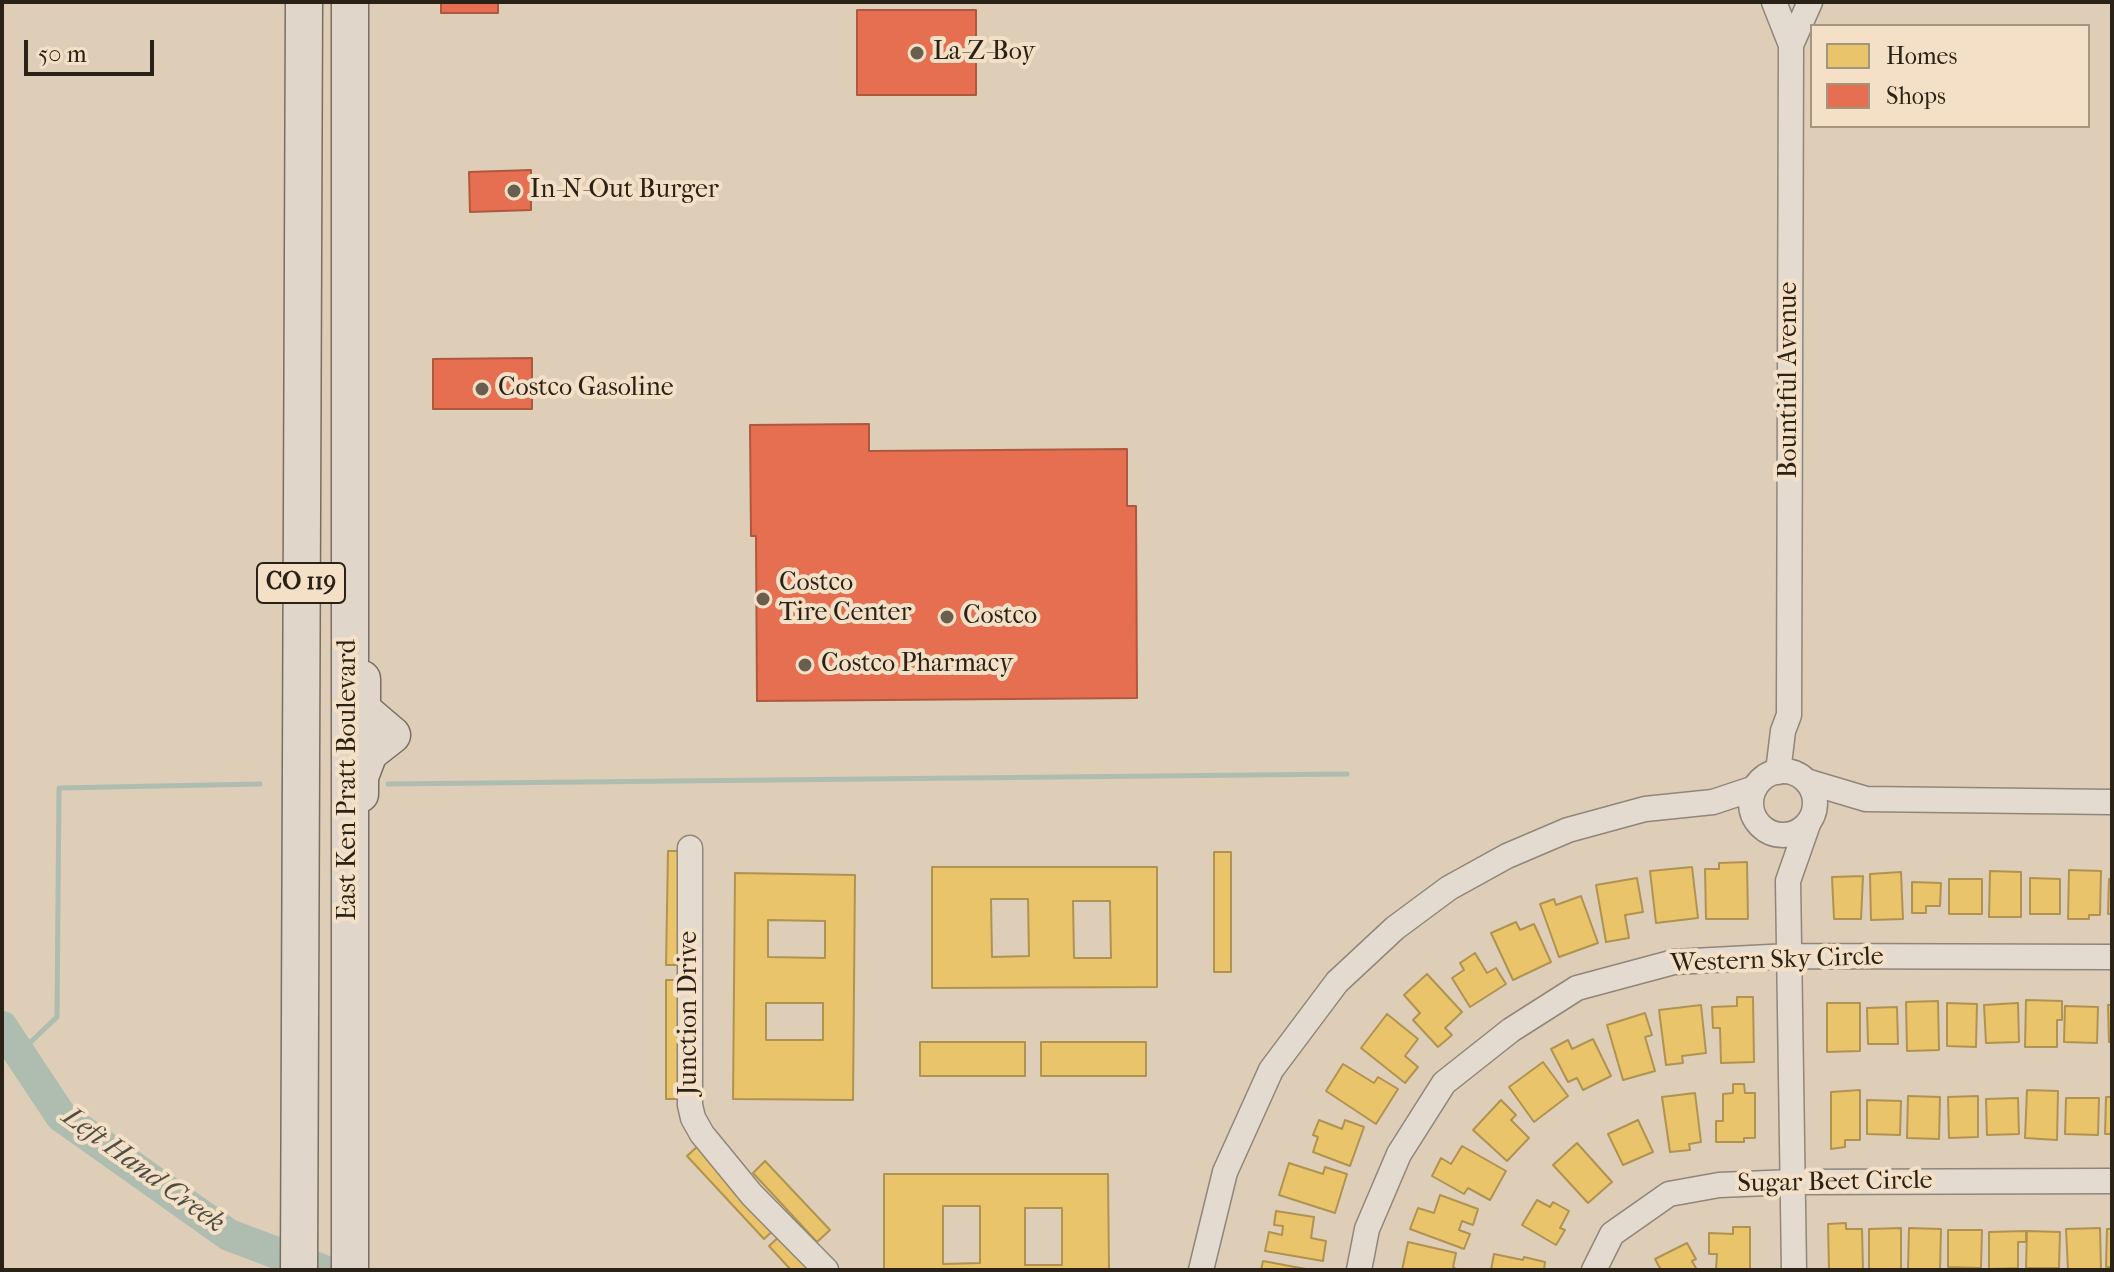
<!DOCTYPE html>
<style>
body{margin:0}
#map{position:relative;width:2114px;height:1272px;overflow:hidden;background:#decdb7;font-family:"IM FELL French Canon",serif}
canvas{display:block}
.frame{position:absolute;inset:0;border:4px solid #2b2217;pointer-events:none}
.legend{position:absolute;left:1810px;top:24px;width:280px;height:104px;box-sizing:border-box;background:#f4e0c6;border:2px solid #a49480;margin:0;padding:10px 14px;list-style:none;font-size:24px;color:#2b2217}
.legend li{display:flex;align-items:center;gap:16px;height:40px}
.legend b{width:40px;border:2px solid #a49480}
.scale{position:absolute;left:24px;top:40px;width:130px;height:36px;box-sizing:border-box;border:4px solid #2b2217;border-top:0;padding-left:10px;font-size:24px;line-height:28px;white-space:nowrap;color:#2b2217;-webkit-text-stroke:6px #f4e0c6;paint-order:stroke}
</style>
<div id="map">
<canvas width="2114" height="1272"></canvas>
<div class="frame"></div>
<ul class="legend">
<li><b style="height:22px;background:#e9c46a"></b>Homes</li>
<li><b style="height:22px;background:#e76f51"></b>Shops</li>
</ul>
<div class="scale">50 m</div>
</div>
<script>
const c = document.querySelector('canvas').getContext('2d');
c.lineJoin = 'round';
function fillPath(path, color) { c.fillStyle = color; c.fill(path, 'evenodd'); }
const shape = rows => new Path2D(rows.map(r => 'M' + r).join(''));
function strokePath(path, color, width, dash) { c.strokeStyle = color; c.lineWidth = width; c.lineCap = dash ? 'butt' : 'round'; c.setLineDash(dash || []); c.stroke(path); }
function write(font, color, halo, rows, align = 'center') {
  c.font = font + ' "IM FELL French Canon",serif'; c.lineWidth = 8; c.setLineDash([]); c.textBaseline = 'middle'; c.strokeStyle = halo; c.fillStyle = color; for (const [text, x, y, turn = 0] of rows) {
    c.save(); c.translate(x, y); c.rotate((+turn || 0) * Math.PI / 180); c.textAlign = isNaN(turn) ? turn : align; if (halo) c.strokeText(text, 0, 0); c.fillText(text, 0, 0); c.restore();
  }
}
const homes = shape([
 [668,851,686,851,684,965,666,965,668,851],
 [1214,852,1231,852,1231,972,1214,972,1214,852],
 [1747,862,1748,919,1706,919,1705,869,1719,869,1719,863,1747,862],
 [932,867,1157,867,1157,987,932,988,932,867],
 [991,899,1028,899,1029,956,992,957,991,899],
 [1073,901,1110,901,1111,958,1074,958,1073,901],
 [1692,867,1698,918,1656,923,1650,871,1692,867],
 [2069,870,2101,871,2100,915,2089,915,2089,919,2068,919,2069,870],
 [1990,871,2021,872,2021,917,1989,917,1990,871],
 [1901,872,1903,919,1871,920,1870,874,1901,872],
 [735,873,855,875,853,1100,733,1099,735,873],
 [768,920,825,921,825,958,768,957,768,920],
 [766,1003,823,1003,823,1040,766,1040,766,1003],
 [1863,876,1861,919,1834,919,1832,877,1863,876],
 [1637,878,1643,912,1625,915,1629,938,1606,942,1596,885,1637,878],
 [2030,878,2060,879,2060,914,2030,914,2030,878],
 [1949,879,1982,879,1982,914,1949,914,1949,879],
 [2109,879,2112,879,2112,914,2108,914,2109,879],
 [1912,882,1941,883,1940,906,1926,906,1926,913,1912,913,1912,882],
 [1581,896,1598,943,1559,957,1540,904,1554,899,1556,905,1581,896],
 [1516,922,1520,930,1534,924,1551,962,1513,980,1491,933,1516,922],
 [1475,953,1487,973,1496,968,1506,984,1470,1007,1452,978,1464,970,1460,963,1475,953],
 [1427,974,1462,1012,1445,1028,1452,1035,1438,1047,1413,1020,1420,1013,1404,995,1427,974],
 [666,980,684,980,683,1099,666,1099,666,980],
 [1737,997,1753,997,1754,1062,1721,1063,1720,1028,1713,1028,1712,1007,1737,1006,1737,997],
 [2026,1000,2062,1001,2062,1020,2057,1020,2057,1047,2025,1047,2026,1000],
 [1938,1001,1939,1050,1907,1051,1906,1002,1938,1001],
 [1827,1003,1860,1003,1860,1051,1827,1052,1827,1003],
 [1947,1003,1977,1004,1976,1047,1947,1046,1947,1003],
 [2018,1003,2019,1042,1986,1043,1984,1005,2018,1003],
 [1701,1005,1706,1053,1682,1056,1683,1063,1666,1065,1659,1010,1701,1005],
 [2108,1005,2112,1005,2112,1042,2109,1042,2108,1005],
 [2065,1006,2098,1007,2097,1043,2064,1042,2065,1006],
 [1897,1007,1898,1044,1868,1044,1867,1008,1897,1007],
 [1645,1013,1652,1035,1645,1037,1655,1071,1623,1080,1607,1025,1645,1013],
 [1387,1014,1418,1039,1405,1056,1418,1067,1405,1083,1361,1048,1387,1014],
 [1593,1039,1611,1076,1583,1090,1577,1078,1568,1082,1551,1049,1568,1040,1572,1049,1593,1039],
 [920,1042,1025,1042,1025,1076,920,1076,920,1042],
 [1041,1042,1146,1042,1146,1076,1041,1076,1041,1042],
 [1543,1062,1568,1096,1534,1122,1509,1087,1543,1062],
 [1343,1064,1374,1083,1378,1077,1398,1089,1376,1124,1326,1091,1343,1064],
 [1733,1084,1744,1084,1745,1093,1755,1093,1755,1138,1744,1138,1744,1142,1716,1142,1716,1121,1723,1121,1723,1094,1733,1093,1733,1084],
 [1860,1090,1860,1140,1845,1140,1845,1147,1831,1149,1831,1092,1860,1090],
 [2027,1090,2058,1091,2057,1140,2025,1138,2027,1090],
 [1695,1093,1701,1142,1689,1144,1690,1150,1670,1152,1662,1097,1695,1093],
 [1908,1096,1940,1097,1939,1139,1907,1138,1908,1096],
 [1978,1096,1978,1137,1949,1138,1948,1097,1978,1096],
 [2106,1097,2112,1097,2112,1134,2105,1134,2106,1097],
 [2018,1098,2019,1134,1987,1135,1986,1099,2018,1098],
 [2066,1098,2099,1098,2098,1135,2065,1134,2066,1098],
 [1501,1100,1516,1115,1511,1120,1529,1138,1507,1161,1473,1130,1501,1100],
 [1867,1100,1901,1101,1900,1135,1867,1134,1867,1100],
 [1319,1120,1342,1129,1345,1120,1364,1127,1350,1166,1313,1152,1318,1137,1313,1135,1319,1120],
 [1638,1120,1653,1152,1623,1165,1608,1134,1638,1120],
 [1577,1143,1612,1182,1588,1203,1553,1165,1577,1143],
 [700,1144,777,1227,764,1239,687,1156,700,1144],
 [1462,1146,1506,1171,1490,1200,1468,1188,1464,1194,1432,1176,1441,1158,1451,1164,1462,1146],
 [765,1161,830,1230,817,1242,753,1173,765,1161],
 [1289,1163,1323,1174,1325,1167,1347,1174,1335,1213,1279,1195,1289,1163],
 [884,1174,1108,1174,1109,1270,884,1270,884,1174],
 [943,1206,980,1206,980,1263,943,1264,943,1206],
 [1025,1208,1062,1208,1062,1265,1025,1265,1025,1208],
 [1440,1195,1478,1209,1473,1225,1462,1221,1459,1230,1470,1234,1464,1249,1410,1229,1418,1208,1434,1213,1440,1195],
 [1537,1200,1550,1207,1553,1202,1569,1211,1560,1228,1565,1230,1556,1245,1522,1225,1537,1200],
 [1276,1211,1314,1217,1311,1238,1326,1241,1323,1261,1265,1251,1269,1232,1282,1235,1283,1226,1274,1225,1276,1211],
 [1846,1223,1846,1229,1862,1229,1863,1270,1829,1270,1828,1224,1846,1223],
 [1733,1227,1750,1227,1750,1270,1716,1270,1717,1254,1709,1254,1709,1233,1733,1234,1733,1227],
 [1901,1228,1901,1270,1869,1270,1869,1229,1901,1228],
 [1909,1228,1941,1229,1940,1270,1908,1270,1909,1228],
 [2100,1228,2101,1270,2068,1270,2066,1229,2100,1228],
 [2107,1229,2112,1229,2112,1267,2106,1267,2107,1229],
 [1948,1230,1982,1230,1981,1268,1948,1267,1948,1230],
 [2026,1231,2026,1242,2018,1242,2018,1268,1989,1269,1989,1232,2026,1231],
 [2027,1231,2060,1232,2059,1268,2026,1268,2027,1231],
 [782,1234,816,1270,791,1270,769,1246,782,1234],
 [1408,1242,1456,1253,1453,1267,1458,1270,1402,1270,1408,1242],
 [1687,1243,1696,1259,1692,1261,1697,1270,1661,1270,1655,1259,1687,1243],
 [1494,1254,1523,1260,1524,1257,1545,1262,1544,1270,1491,1270,1494,1254],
 [1263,1261,1311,1270,1261,1270,1263,1261]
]);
const shops = shape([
 [441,2,498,2,498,13,441,13,441,2],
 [857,10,976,10,976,95,857,95,857,10],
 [531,170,531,210,470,212,469,172,531,170],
 [532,358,532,409,433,409,433,359,532,358],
 [869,424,869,451,1127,449,1127,506,1136,506,1137,698,757,701,756,536,751,536,750,425,869,424]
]);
const stream = shape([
 [388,784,1347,774],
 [19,1053,57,1017,59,788,260,784]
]);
const river = shape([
 [2,1027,61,1116,229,1235,322,1270]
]);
const minor = shape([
 [1774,2,1791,45,1789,715,1783,731,1778,772],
 [1791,45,1810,2],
 '1751 803a32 32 0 1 1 64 0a32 32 0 1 1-64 0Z',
 [1809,782,1866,799,2112,802],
 [690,848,690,1105,693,1118,702,1134,752,1195,826,1270],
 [1201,1270,1225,1172,1271,1070,1337,982,1395,928,1449,888,1507,856,1568,830,1645,809,1713,802,1755,788],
 [1359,1270,1367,1229,1399,1154,1444,1083,1511,1030,1577,988,1674,962,1789,956,2112,957],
 [1594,1270,1612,1234,1669,1194,1719,1185,1793,1182,2112,1181],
 [1794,1270,1788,881,1808,824]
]);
const highway = shape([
 [350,2,350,1270],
 [360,794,360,777,369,753,392,735,365,712,362,704,362,679],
 [299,1270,304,2]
]);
const markers = [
 [917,53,8,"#6a5e4f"],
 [514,191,8,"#6a5e4f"],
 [482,389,8,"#6a5e4f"],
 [763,599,8,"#6a5e4f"],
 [947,617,8,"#6a5e4f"],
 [805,665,8,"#6a5e4f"]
];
const shields = [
 [301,583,88]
];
const shieldNames = [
 ["CO 119",301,583]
];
const poiNames = [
 ["La-Z-Boy",933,53],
 ["In-N-Out Burger",530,191],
 ["Costco Gasoline",498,389],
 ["Costco",779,584],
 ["Tire Center",779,614],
 ["Costco",963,617],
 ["Costco Pharmacy",821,665]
];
const streetNames = [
 ["Bountiful Avenue",1790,380,-90],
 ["East Ken Pratt Boulevard",349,780,-90],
 ["Western Sky Circle",1777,961,-2],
 ["Junction Drive",690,1013,-90],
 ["Sugar Beet Circle",1835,1183,-1]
];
const waterNames = [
 ["Left Hand Creek",143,1171,36]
];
fillPath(homes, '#e9c46a');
strokePath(homes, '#b09351', 2);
fillPath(shops, '#e76f51');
strokePath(shops, '#af5840', 2);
strokePath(stream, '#aebdaf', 5);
strokePath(river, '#aebdaf', 32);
strokePath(minor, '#908679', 27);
strokePath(highway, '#786e63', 39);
strokePath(minor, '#e4dbd0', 24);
strokePath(highway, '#e0d6c9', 36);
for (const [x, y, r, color] of markers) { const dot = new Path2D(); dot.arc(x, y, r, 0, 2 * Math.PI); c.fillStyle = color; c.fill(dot); strokePath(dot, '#f4e0c6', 3); }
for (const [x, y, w] of shields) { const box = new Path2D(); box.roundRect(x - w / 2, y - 20, w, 40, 6); c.fillStyle = '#f4e0c6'; c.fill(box); strokePath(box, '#2b2217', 2); }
write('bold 24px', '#2b2217', null, shieldNames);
write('26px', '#2b2217', '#f4e0c6', poiNames, 'left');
write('26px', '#2b2217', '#f4e0c6', streetNames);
write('italic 28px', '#4c4e43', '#f4e0c6', waterNames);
</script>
